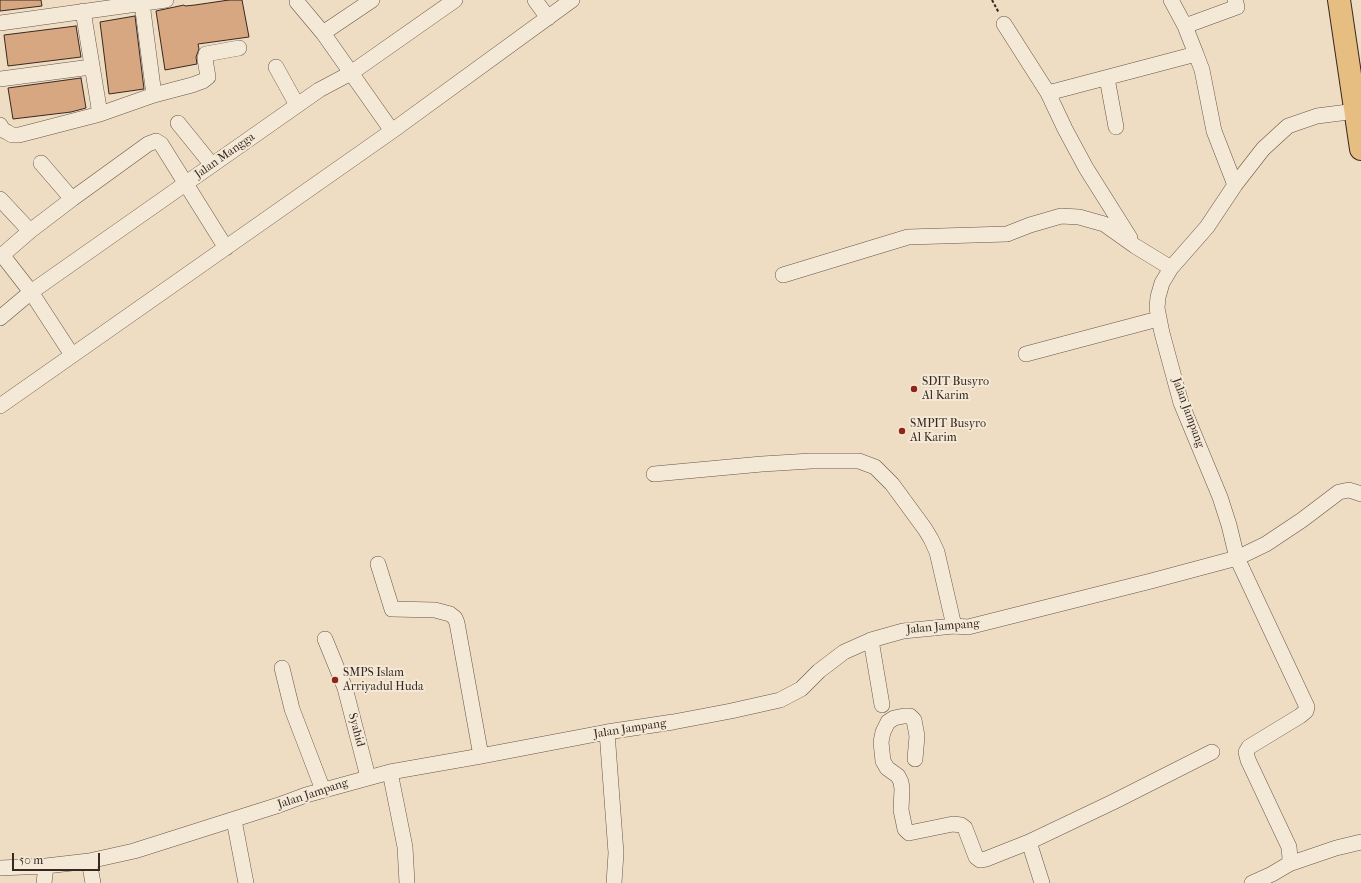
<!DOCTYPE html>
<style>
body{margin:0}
#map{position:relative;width:1361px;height:883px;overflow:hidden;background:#eeddc2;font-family:"IM FELL French Canon",serif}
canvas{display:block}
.scale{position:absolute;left:12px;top:853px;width:88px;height:18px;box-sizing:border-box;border:2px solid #382821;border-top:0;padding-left:5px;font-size:12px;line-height:14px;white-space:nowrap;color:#382821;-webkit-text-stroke:3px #f4e9d7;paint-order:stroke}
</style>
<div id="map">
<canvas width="1361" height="883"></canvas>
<div class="scale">50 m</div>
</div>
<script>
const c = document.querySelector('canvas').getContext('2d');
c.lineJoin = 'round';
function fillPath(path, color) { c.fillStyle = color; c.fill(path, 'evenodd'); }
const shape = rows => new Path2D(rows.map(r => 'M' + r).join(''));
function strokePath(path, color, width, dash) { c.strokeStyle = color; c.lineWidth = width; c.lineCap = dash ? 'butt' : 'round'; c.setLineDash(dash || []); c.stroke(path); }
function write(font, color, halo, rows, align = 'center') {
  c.font = font + ' "IM FELL French Canon",serif'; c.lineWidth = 4; c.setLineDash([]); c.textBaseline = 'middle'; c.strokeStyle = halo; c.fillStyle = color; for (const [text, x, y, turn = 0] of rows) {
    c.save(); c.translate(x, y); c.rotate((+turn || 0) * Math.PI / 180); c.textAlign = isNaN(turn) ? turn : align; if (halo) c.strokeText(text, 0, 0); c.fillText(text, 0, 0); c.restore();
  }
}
const building = shape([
 [0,0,41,0,42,6,0,11,0,0],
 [229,0,242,0,249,37,198,44,199,49,196,57,197,64,165,70,156,11,184,5,185,6,195,5,229,0],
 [135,16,144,89,109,94,100,22,135,16],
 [76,26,81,57,8,66,4,35,76,26],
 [81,78,86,108,71,112,13,119,8,88,81,78]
]);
const path = shape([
 [992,0,999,13]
]);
const minor = shape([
 [535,0,548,18],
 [297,2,323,33,392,131],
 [142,3,154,95],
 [83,11,100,114],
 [0,23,166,0],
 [1004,24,1048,93,1065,129,1086,168,1130,238],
 [1185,26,1237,7,1235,0],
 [323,33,372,0],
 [1196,54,1202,70,1214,131,1235,185],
 [276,67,297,105],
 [1107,78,1116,127],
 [0,79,91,67],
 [1048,93,1196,54,1185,26,1171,0],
 [178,123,212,165],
 [0,125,3,130,7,132,12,135,19,135,100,114,154,95,192,85,203,81,208,77,205,59,206,54,239,48],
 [41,163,72,199],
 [0,199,30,231],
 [3,256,31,292,72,355],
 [0,257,30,231,72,199,148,144,156,141,161,144,226,248],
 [783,275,908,237,1007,234,1030,225,1061,216,1079,217,1104,224,1135,246,1171,268],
 [0,318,31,292,319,90,351,73,455,0],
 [1026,354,1158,319],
 [0,406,392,131,572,0],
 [654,474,762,464,811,461,859,461,875,467,892,484,925,529,931,539,937,552,954,626],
 [378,564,392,609,435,610,450,614,455,618,457,623,481,756],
 [325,639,345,688,368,777],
 [871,640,882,705],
 [282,668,292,709,323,790],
 [607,732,616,853,614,883],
 [915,759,917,736,914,720,910,716,904,716,894,718,888,722,883,732,881,742,883,761,887,768,898,776,901,782,902,789,901,810,905,829,909,833,953,824,961,825,965,828,976,857,980,860,986,859,1029,842,1113,802,1212,752],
 [390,772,405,847,407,883],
 [234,820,246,883],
 [1029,842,1042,883],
 [89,861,93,883],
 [1289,864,1336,848,1361,842],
 [0,868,46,866,89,861,134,851,279,805,306,795,390,772,481,756,607,732,673,722,731,711,780,700,801,689,819,671,844,652,871,640,903,631,954,626,968,627,1151,581,1237,558,1229,525,1220,497,1181,403,1162,333,1157,308,1158,297,1162,283,1171,268,1207,227,1235,185,1263,149,1288,126,1317,116,1356,111],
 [44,883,46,866],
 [1252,883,1272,874,1289,864,1290,858,1289,847,1248,760,1246,752,1249,747,1300,716,1306,711,1307,707,1237,558,1266,544,1302,520,1339,492,1349,490,1361,494]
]);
const highway = shape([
 [1339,0,1361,149]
]);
const markers = [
 [914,389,4,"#8f2418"],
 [902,431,4,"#8f2418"],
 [335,680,4,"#8f2418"]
];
const streetNames = [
 ["Jalan Mangga",225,156,-35],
 ["Jalan Jampang",1188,413,70],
 ["Jalan Jampang",943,627,-5],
 ["Jalan Jampang",630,729,-9],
 ["Syahid",356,730,75],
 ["Jalan Jampang",313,794,-18]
];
const poiNames = [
 ["SDIT Busyro",922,382],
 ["Al Karim",922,396],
 ["SMPIT Busyro",910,424],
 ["Al Karim",910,438],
 ["SMPS Islam",343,673],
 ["Arriyadul Huda",343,687]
];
fillPath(building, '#d7a781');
strokePath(building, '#382821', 1);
strokePath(minor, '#665549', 16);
strokePath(highway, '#382821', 24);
strokePath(path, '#382821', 2, [3, 2]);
strokePath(minor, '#f4e9d7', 15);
strokePath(highway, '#e7be81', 22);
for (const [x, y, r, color] of markers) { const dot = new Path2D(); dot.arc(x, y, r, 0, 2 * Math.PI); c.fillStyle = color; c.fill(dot); strokePath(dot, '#f4e9d7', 1.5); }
write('12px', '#382821', '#f4e9d7', streetNames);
write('12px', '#382821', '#f4e9d7', poiNames, 'left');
</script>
